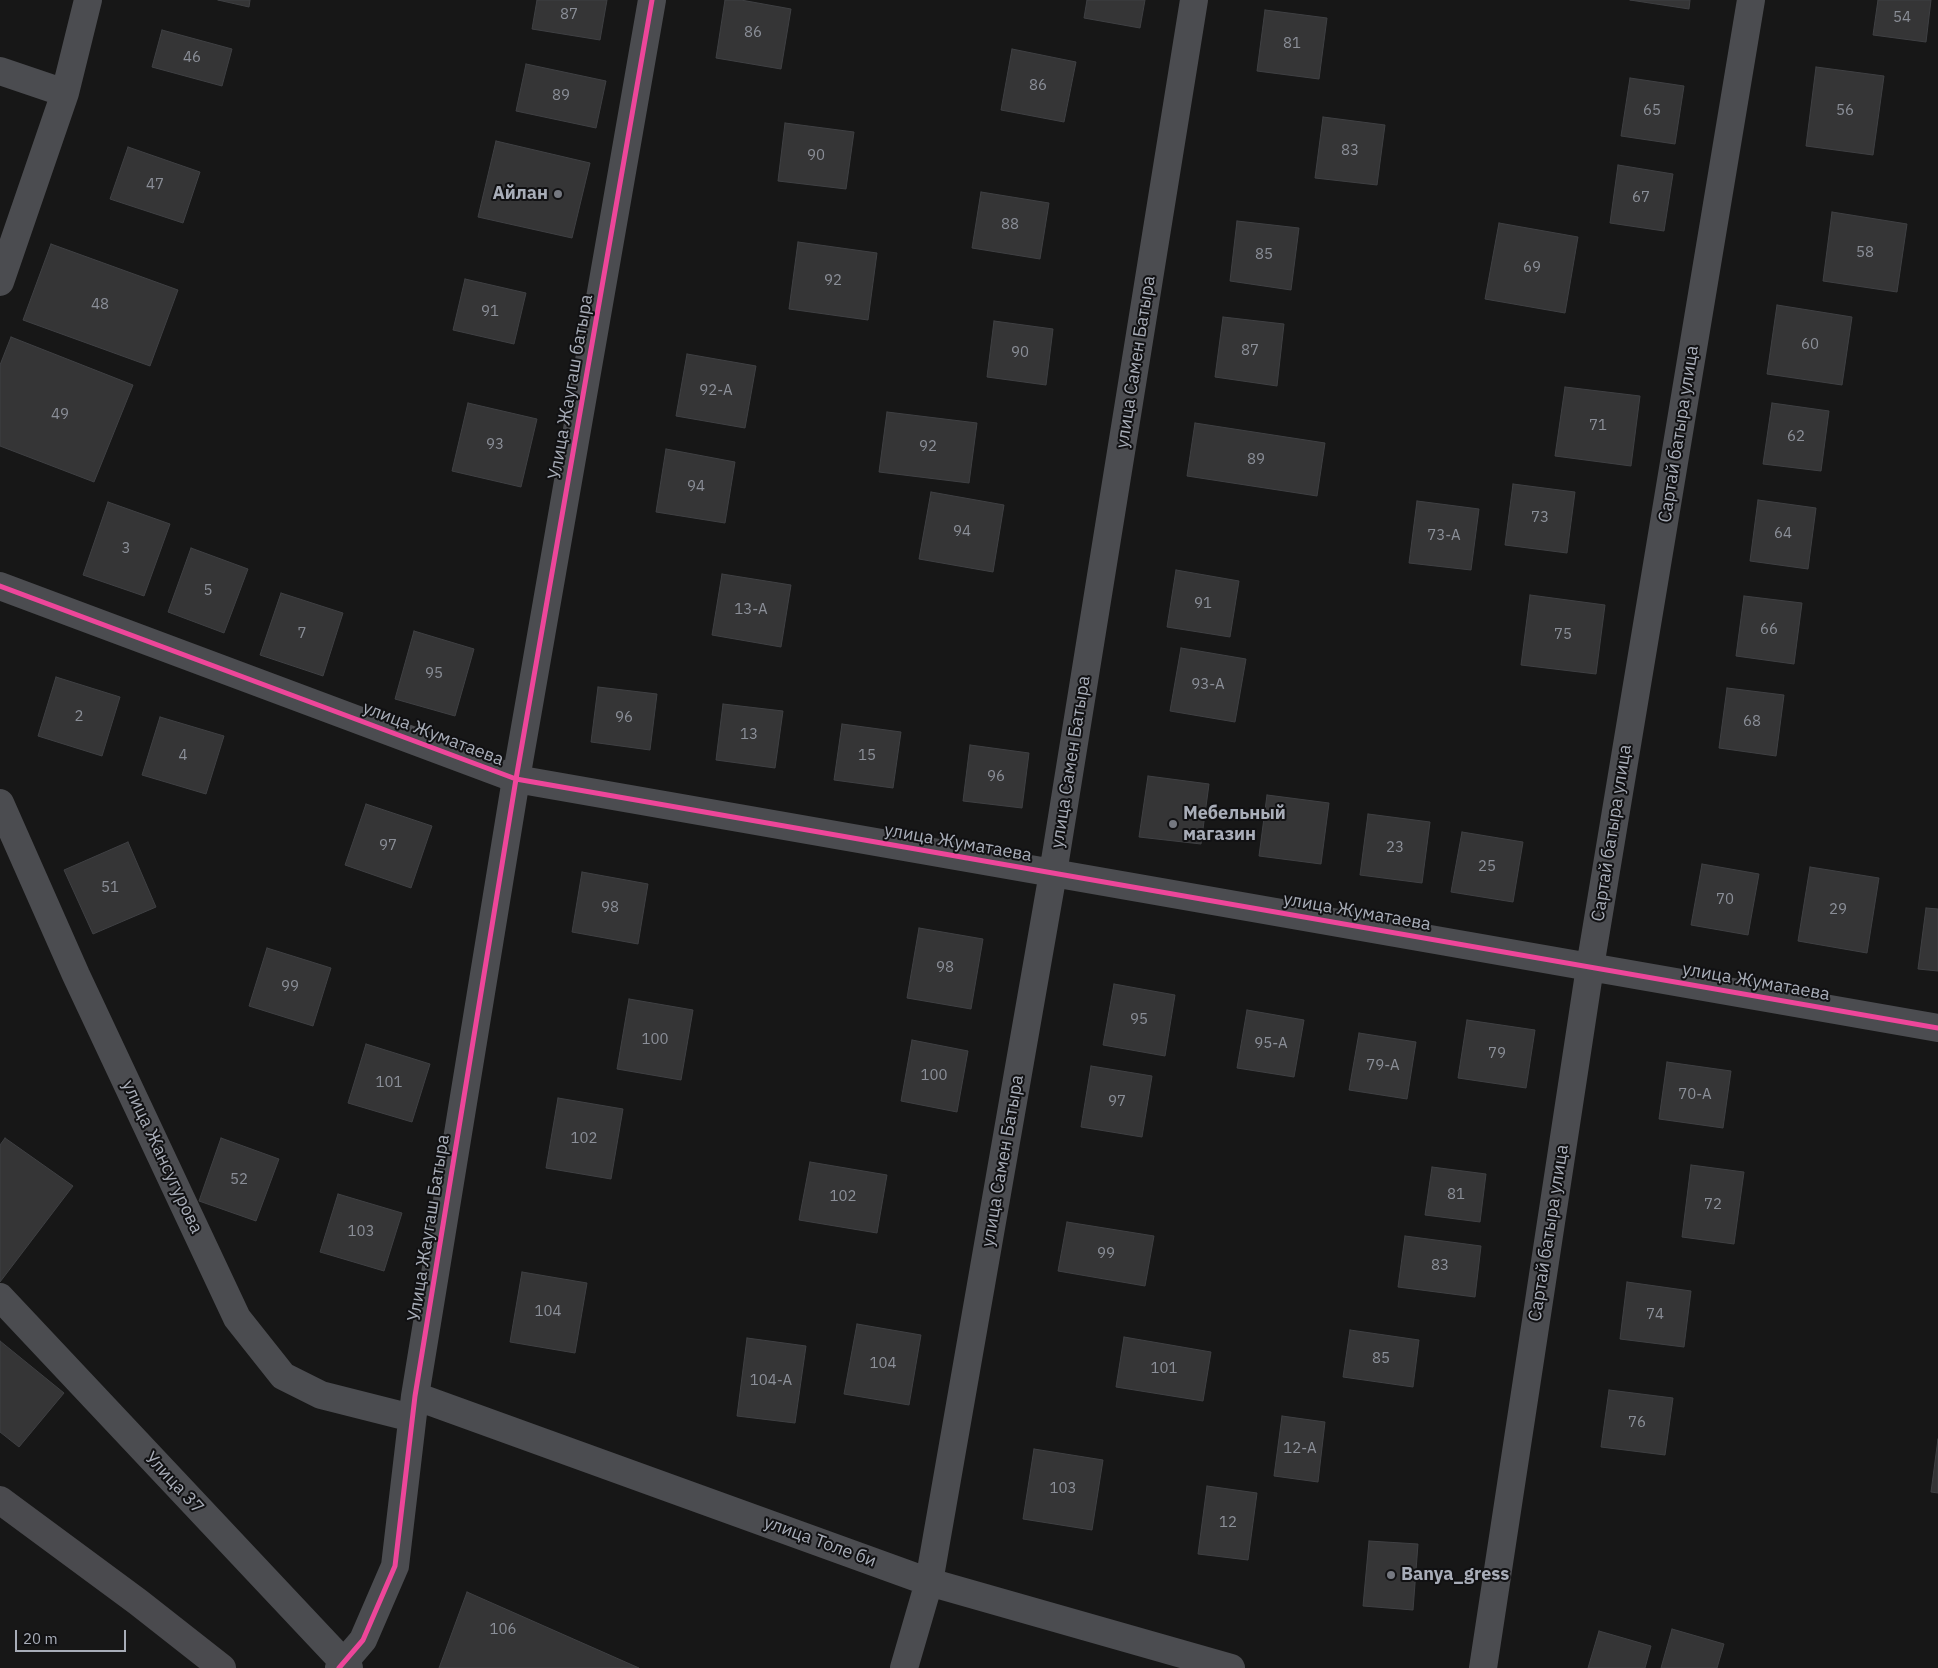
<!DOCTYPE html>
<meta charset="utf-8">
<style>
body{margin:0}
#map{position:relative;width:1938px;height:1668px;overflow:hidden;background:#171717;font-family:"IBM Plex Sans",sans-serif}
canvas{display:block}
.scale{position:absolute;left:15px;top:1630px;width:111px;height:22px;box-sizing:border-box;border:2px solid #a8adb8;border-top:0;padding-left:6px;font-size:15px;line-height:18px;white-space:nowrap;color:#a8adb8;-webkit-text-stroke:4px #111113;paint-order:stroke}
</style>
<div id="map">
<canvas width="1938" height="1668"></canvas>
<div class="scale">20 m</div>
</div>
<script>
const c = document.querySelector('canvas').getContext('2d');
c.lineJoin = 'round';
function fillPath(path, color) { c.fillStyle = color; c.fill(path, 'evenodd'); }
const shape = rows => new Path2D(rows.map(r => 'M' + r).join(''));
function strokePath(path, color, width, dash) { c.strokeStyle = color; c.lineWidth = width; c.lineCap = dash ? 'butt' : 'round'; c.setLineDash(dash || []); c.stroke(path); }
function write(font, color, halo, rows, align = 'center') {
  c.font = font + ' "IBM Plex Sans",sans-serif'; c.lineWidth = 4; c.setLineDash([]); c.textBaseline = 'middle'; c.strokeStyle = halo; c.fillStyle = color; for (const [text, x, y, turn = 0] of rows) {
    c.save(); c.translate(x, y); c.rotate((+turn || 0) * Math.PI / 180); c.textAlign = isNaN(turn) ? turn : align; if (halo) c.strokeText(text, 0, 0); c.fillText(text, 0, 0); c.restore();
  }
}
const building = shape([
 [218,0,250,0,249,7,218,0],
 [537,0,607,0,600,40,532,29,537,0],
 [725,0,741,0,791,9,781,69,716,58,725,0],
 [1087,0,1145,0,1140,28,1084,18,1087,0],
 [1630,0,1690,0,1689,9,1630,0],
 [1878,0,1931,0,1926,42,1873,35,1878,0],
 [1265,10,1327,18,1319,79,1257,71,1265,10],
 [162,30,232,49,222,86,152,67,162,30],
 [1012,49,1076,62,1064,122,1001,110,1012,49],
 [526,64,606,81,596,128,516,111,526,64],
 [1816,67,1884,76,1873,155,1806,146,1816,67],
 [1630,78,1684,86,1675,144,1621,136,1630,78],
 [1323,117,1385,125,1377,185,1315,178,1323,117],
 [785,123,854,132,846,189,778,181,785,123],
 [496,141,590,163,572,238,478,217,496,141],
 [128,147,200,172,183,223,110,199,128,147],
 [1618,165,1673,174,1664,231,1610,223,1618,165],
 [981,192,1049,203,1040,259,972,248,981,192],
 [1832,212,1907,224,1897,292,1823,281,1832,212],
 [1237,221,1299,228,1291,290,1230,281,1237,221],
 [1499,223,1578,237,1565,313,1485,299,1499,223],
 [798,242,877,253,868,320,789,309,798,242],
 [51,244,178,290,150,366,23,320,51,244],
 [465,279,526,293,514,344,453,330,465,279],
 [1777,305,1852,317,1842,385,1767,374,1777,305],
 [1223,317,1284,324,1277,386,1215,377,1223,317],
 [994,321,1053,329,1046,385,987,377,994,321],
 [11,337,133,385,94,482,0,446,0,365,11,337],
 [687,354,756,366,745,428,676,416,687,354],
 [1565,387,1640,396,1631,466,1555,456,1565,387],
 [468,403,537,419,521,487,452,471,468,403],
 [1772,403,1829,411,1821,471,1763,464,1772,403],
 [887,412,977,423,969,483,879,472,887,412],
 [1195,423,1325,443,1317,496,1187,476,1195,423],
 [666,449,735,462,725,523,656,512,666,449],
 [1513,484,1575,492,1567,553,1505,545,1513,484],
 [931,492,1004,505,993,572,919,559,931,492],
 [1758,500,1816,508,1808,569,1750,561,1758,500],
 [1417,501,1479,509,1471,570,1409,563,1417,501],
 [108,502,170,524,144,596,83,575,108,502],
 [191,548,248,569,224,633,168,612,191,548],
 [1176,570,1239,581,1230,637,1167,627,1176,570],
 [722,574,791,585,781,647,712,635,722,574],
 [281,593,343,613,323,676,260,655,281,593],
 [1530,595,1605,605,1596,674,1521,665,1530,595],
 [1744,596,1802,603,1794,664,1736,656,1744,596],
 [414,631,474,649,455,716,395,699,414,631],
 [1181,648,1246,659,1235,722,1170,711,1181,648],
 [56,677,120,697,102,756,38,736,56,677],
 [598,687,657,694,650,750,591,742,598,687],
 [1727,688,1784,695,1776,756,1719,748,1727,688],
 [723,704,783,711,775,768,716,760,723,704],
 [160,717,224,736,206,794,142,775,160,717],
 [842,724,901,732,893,788,834,780,842,724],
 [970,745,1029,753,1022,808,963,801,970,745],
 [1148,776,1209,784,1201,844,1139,837,1148,776],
 [1267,795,1329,803,1321,864,1259,856,1267,795],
 [366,804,432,826,411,888,345,865,366,804],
 [1368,814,1430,822,1422,883,1360,875,1368,814],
 [1462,832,1523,842,1513,902,1451,892,1462,832],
 [128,842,156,907,93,934,64,870,128,842],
 [1702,864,1759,874,1748,935,1691,925,1702,864],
 [1810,867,1879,878,1867,953,1798,941,1810,867],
 [582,872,648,884,638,944,572,932,582,872],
 [1926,908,1938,909,1938,971,1918,969,1926,908],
 [919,928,983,939,971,1009,907,998,919,928],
 [267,948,331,968,313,1026,249,1006,267,948],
 [1114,984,1175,995,1165,1056,1103,1045,1114,984],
 [629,999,693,1010,681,1080,617,1069,629,999],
 [1247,1010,1304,1020,1294,1077,1237,1068,1247,1010],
 [1467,1020,1535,1030,1526,1088,1458,1078,1467,1020],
 [1359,1033,1416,1042,1407,1099,1349,1090,1359,1033],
 [912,1040,968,1051,957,1112,901,1101,912,1040],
 [366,1044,430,1064,412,1122,348,1103,366,1044],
 [1667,1062,1731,1071,1723,1128,1659,1119,1667,1062],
 [1091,1066,1152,1076,1142,1137,1081,1127,1091,1066],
 [558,1098,623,1109,611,1179,546,1168,558,1098],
 [5,1138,73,1186,0,1282,0,1145,5,1138],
 [221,1138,279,1159,256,1221,199,1201,221,1138],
 [810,1162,887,1175,877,1233,799,1220,810,1162],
 [1691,1165,1744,1172,1734,1244,1682,1237,1691,1165],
 [1432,1167,1486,1174,1480,1222,1425,1215,1432,1167],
 [338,1194,402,1213,384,1271,320,1252,338,1194],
 [1067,1222,1154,1236,1145,1286,1058,1271,1067,1222],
 [1405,1236,1481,1246,1475,1297,1398,1287,1405,1236],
 [522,1272,587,1283,575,1353,510,1342,522,1272],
 [1627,1282,1691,1291,1684,1347,1620,1339,1627,1282],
 [857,1324,921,1335,909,1405,844,1394,857,1324],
 [1350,1330,1419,1340,1413,1387,1343,1377,1350,1330],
 [1124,1337,1211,1352,1203,1401,1116,1387,1124,1337],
 [747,1338,806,1346,795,1423,737,1416,747,1338],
 [0,1341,64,1393,19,1447,0,1432,0,1341],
 [1609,1390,1673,1398,1665,1455,1601,1447,1609,1390],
 [1282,1416,1325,1422,1318,1482,1274,1476,1282,1416],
 [1938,1439,1938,1493,1931,1492,1938,1439],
 [1034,1449,1103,1460,1092,1530,1023,1519,1034,1449],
 [1207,1486,1257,1493,1248,1560,1198,1554,1207,1486],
 [1369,1541,1418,1544,1413,1610,1363,1606,1369,1541],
 [467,1592,639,1668,439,1668,467,1592],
 [1672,1629,1724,1644,1717,1668,1661,1668,1672,1629],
 [1599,1631,1651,1646,1645,1668,1588,1668,1599,1631]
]);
const minor = shape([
 [0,71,65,93],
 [0,282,65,93,88,0],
 [0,586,516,779,1938,1028],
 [0,803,76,975,237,1318,283,1376,321,1395,412,1418],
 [0,1297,349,1668],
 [415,1396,929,1582,1231,1668],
 [339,1668,363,1640,395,1566,415,1396,516,779,652,0],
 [904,1668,929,1582,1053,873,1194,0],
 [1483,1668,1590,967,1751,0]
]);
const secondary = shape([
 [0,1500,138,1602,222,1668]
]);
const cycleway = shape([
 [0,586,516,779,1938,1028],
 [339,1668,363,1640,395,1566,415,1396,516,779,652,0]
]);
const markers = [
 [558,194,5,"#757880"],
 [1173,824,5,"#757880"],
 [1391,1575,5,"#757880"]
];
const numberNames = [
 ["87",569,15],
 ["54",1902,18],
 ["86",753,33],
 ["81",1292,44],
 ["46",192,58],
 ["86",1038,86],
 ["89",561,96],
 ["65",1652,111],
 ["56",1845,111],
 ["83",1350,151],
 ["90",816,156],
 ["47",155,185],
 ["67",1641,198],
 ["88",1010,225],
 ["58",1865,253],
 ["85",1264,255],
 ["69",1532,268],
 ["92",833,281],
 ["48",100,305],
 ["91",490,312],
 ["60",1810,345],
 ["87",1250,351],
 ["90",1020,353],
 ["92-А",716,391],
 ["49",60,415],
 ["71",1598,426],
 ["62",1796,437],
 ["93",495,445],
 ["92",928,447],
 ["89",1256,460],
 ["94",696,487],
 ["73",1540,518],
 ["94",962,532],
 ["64",1783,534],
 ["73-А",1444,536],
 ["3",126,549],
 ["5",208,591],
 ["91",1203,604],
 ["13-А",751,610],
 ["66",1769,630],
 ["7",302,634],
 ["75",1563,635],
 ["95",434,674],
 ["93-А",1208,685],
 ["2",79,717],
 ["96",624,718],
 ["68",1752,722],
 ["13",749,735],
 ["4",183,756],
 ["15",867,756],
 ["96",996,777],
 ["97",388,846],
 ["23",1395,848],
 ["25",1487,867],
 ["51",110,888],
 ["70",1725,900],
 ["98",610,908],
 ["29",1838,910],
 ["98",945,968],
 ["99",290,987],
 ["95",1139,1020],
 ["100",655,1040],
 ["95-А",1271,1044],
 ["79",1497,1054],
 ["79-А",1383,1066],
 ["100",934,1076],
 ["101",389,1083],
 ["70-А",1695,1095],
 ["97",1117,1102],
 ["102",584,1139],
 ["52",239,1180],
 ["81",1456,1195],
 ["102",843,1197],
 ["72",1713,1205],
 ["103",361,1232],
 ["99",1106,1254],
 ["83",1440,1266],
 ["104",548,1312],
 ["74",1655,1315],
 ["85",1381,1359],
 ["104",883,1364],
 ["101",1164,1369],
 ["104-А",771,1381],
 ["76",1637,1423],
 ["12-А",1300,1449],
 ["103",1063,1489],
 ["12",1228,1523],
 ["106",503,1630]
];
const poiNames = [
 ["Айлан",548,194,"right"],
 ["Мебельный",1183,814],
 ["магазин",1183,835],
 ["Banya_gress",1401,1575]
];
const streetNames = [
 ["улица Самен Батыра",1136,362,-81],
 ["Улица Жаугаш батыра",571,387,-80],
 ["Сартай батыра улица",1679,434,-81],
 ["улица Жуматаева",433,734,21],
 ["улица Самен Батыра",1071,762,-81],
 ["Сартай батыра улица",1612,833,-81],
 ["улица Жуматаева",958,843,10],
 ["улица Жуматаева",1357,912,10],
 ["улица Жуматаева",1756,982,10],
 ["улица Жансугурова",162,1157,65],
 ["улица Самен Батыра",1003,1161,-80],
 ["Улица Жаугаш Батыра",429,1228,-81],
 ["Сартай батыра улица",1549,1233,-81],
 ["Улица 37",174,1483,47],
 ["улица Толе би",820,1542,20]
];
fillPath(building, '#353536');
strokePath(building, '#3f4043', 1);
strokePath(minor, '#4b4c50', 28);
strokePath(secondary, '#4a4a4e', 28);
strokePath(cycleway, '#ed469a', 5);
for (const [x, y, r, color] of markers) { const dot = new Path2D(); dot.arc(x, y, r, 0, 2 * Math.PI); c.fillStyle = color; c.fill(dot); strokePath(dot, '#111113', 2); }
write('15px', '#8b8f98', null, numberNames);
write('bold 18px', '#a8adb8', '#111113', poiNames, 'left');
write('18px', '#a8adb8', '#111113', streetNames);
</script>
